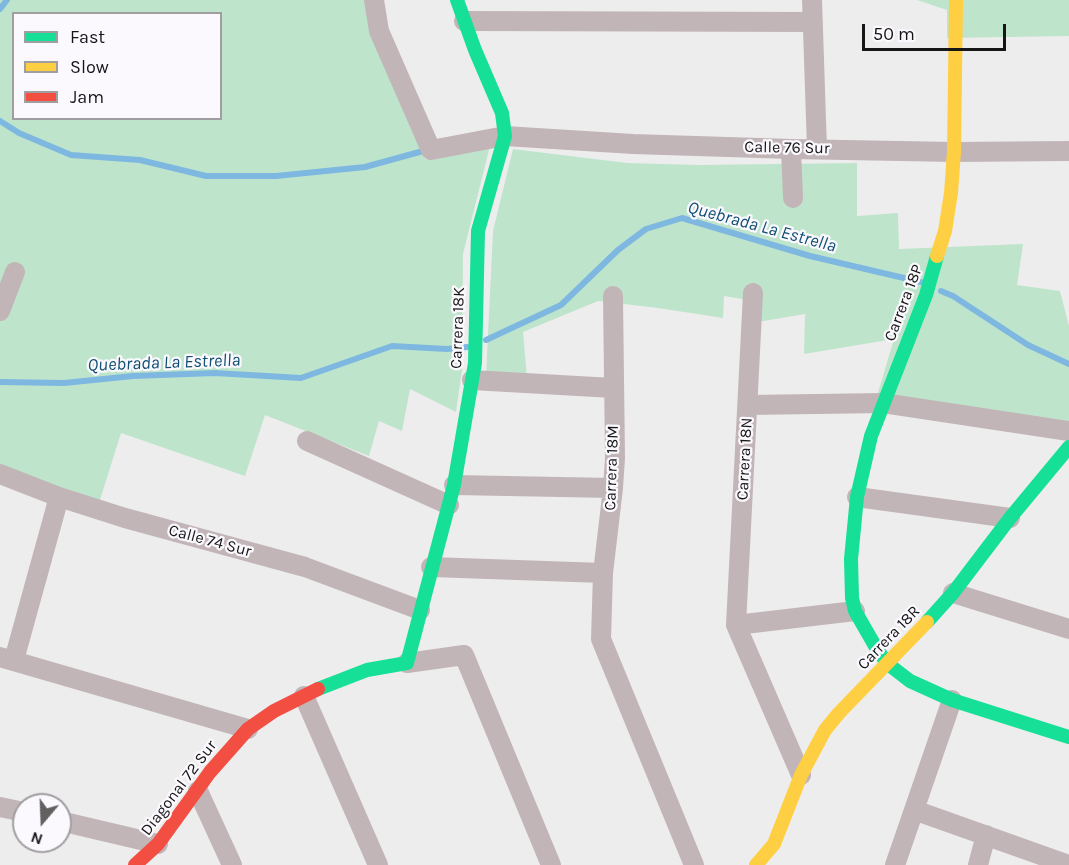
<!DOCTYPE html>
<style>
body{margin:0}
#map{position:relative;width:1069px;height:865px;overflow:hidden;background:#eeedee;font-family:Karla,sans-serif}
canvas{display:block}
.legend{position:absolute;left:12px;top:12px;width:210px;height:108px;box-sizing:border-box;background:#fbf9fd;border:2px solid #a09ea1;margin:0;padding:8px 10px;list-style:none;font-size:18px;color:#171617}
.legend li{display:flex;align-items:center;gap:12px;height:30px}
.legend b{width:30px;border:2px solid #a09ea1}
.north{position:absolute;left:12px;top:793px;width:60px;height:60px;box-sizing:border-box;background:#fbf9fd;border:2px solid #a09ea1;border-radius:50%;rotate:199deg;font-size:16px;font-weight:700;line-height:24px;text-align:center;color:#171617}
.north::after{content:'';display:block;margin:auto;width:21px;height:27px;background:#626162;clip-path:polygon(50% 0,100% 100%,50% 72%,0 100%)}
.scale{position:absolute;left:862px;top:24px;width:144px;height:27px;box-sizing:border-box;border:3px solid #171617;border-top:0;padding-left:8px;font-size:18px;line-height:21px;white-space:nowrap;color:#171617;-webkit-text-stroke:4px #fbf9fd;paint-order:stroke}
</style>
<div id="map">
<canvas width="1069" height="865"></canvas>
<ul class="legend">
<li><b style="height:8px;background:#16e098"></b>Fast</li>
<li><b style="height:8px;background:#ffcf43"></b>Slow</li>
<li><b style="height:8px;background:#f24e42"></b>Jam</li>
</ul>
<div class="north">N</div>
<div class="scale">50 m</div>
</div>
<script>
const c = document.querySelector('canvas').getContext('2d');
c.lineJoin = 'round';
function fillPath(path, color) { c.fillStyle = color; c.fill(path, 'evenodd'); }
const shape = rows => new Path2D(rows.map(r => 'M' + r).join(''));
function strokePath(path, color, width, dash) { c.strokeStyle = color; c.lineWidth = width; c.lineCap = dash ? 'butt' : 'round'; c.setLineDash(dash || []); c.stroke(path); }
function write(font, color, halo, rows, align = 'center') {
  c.font = font + ' Karla,sans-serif'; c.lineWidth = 4.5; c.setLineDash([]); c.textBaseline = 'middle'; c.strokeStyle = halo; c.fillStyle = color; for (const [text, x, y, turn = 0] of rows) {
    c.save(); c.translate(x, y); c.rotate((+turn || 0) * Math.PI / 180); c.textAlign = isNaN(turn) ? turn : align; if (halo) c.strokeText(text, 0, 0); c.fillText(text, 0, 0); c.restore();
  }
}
const green = shape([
 [0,0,364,0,373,36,425,159,490,146,463,254,462,370,456,412,410,389,402,431,379,421,369,456,265,415,245,476,121,433,99,503,0,465],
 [14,14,220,14,220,118,14,118],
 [917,0,1069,0,1069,36,947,38,947,10],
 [513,149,627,163,699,165,857,163,857,216,898,213,899,249,1023,244,1017,285,1060,291,1069,326,1069,425,877,396,894,339,804,354,805,314,746,324,748,300,724,296,723,318,658,308,598,301,523,332,527,378,486,376,493,231]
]);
const stream = shape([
 [0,9,7,0],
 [0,121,19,133,71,155,140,160,206,176,276,176,365,167,423,151],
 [941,291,953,296,1028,345,1069,364],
 [486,340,561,305,618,250,646,229,682,218,810,256,921,282],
 [0,382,64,383,133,376,215,373,301,378,392,346,447,349,467,347]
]);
const street = shape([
 [374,0,379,31,431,150,505,136,633,144,791,149,954,152,1069,151],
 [812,0,817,149],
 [464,21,813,22],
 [791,149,793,198],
 [753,293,736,625,801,775],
 [613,296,615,458,613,488,603,573,601,639,694,865],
 [0,311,15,272],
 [472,380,613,388],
 [748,405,883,403,1069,431],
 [307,441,449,505],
 [0,474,59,497,125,518,305,567,420,610],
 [454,485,613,488],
 [857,497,1010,518],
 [431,567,603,573],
 [953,593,1069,629],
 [736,625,855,611],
 [0,657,248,729],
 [14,660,59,497],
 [407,663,464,655,551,865],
 [304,696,378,865],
 [198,791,232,865],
 [0,807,24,812],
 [914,810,1069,865],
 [60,821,158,844],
 [895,865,952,700],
 [978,865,986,835]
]);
const fast = shape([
 [937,256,926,295,871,436,857,497,851,559,852,598,855,611,878,651,888,664,910,681,952,700,1069,737],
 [927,622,953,593,1010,518,1069,447],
 [318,689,367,670,407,663,454,485,475,363,478,231,505,136,502,113,475,50,457,0]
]);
const slow = shape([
 [937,256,945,231,951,193,954,152,956,0],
 [756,865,774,844,801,775,825,730,839,713,927,622]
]);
const jam = shape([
 [135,865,158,844,210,772,248,729,274,711,318,689]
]);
const streetNames = [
 ["Calle 76 Sur",787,148,1],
 ["Carrera 18P",904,303,-69],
 ["Carrera 18K",458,328,-88],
 ["Carrera 18N",745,459,-87],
 ["Carrera 18M",612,468,-88],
 ["Calle 74 Sur",210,541,15],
 ["Carrera 18R",889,638,-46],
 ["Diagonal 72 Sur",179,788,-53]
];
const waterNames = [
 ["Quebrada La Estrella",762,227,15],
 ["Quebrada La Estrella",164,363,-2]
];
fillPath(green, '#bee5cb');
strokePath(stream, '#7eb8e1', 6);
strokePath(street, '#c2b5b8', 20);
strokePath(fast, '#16e098', 14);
strokePath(slow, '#ffcf43', 14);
strokePath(jam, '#f24e42', 14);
write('16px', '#171617', '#fbf9fd', streetNames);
write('italic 18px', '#0f4f75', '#fbf9fd', waterNames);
</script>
